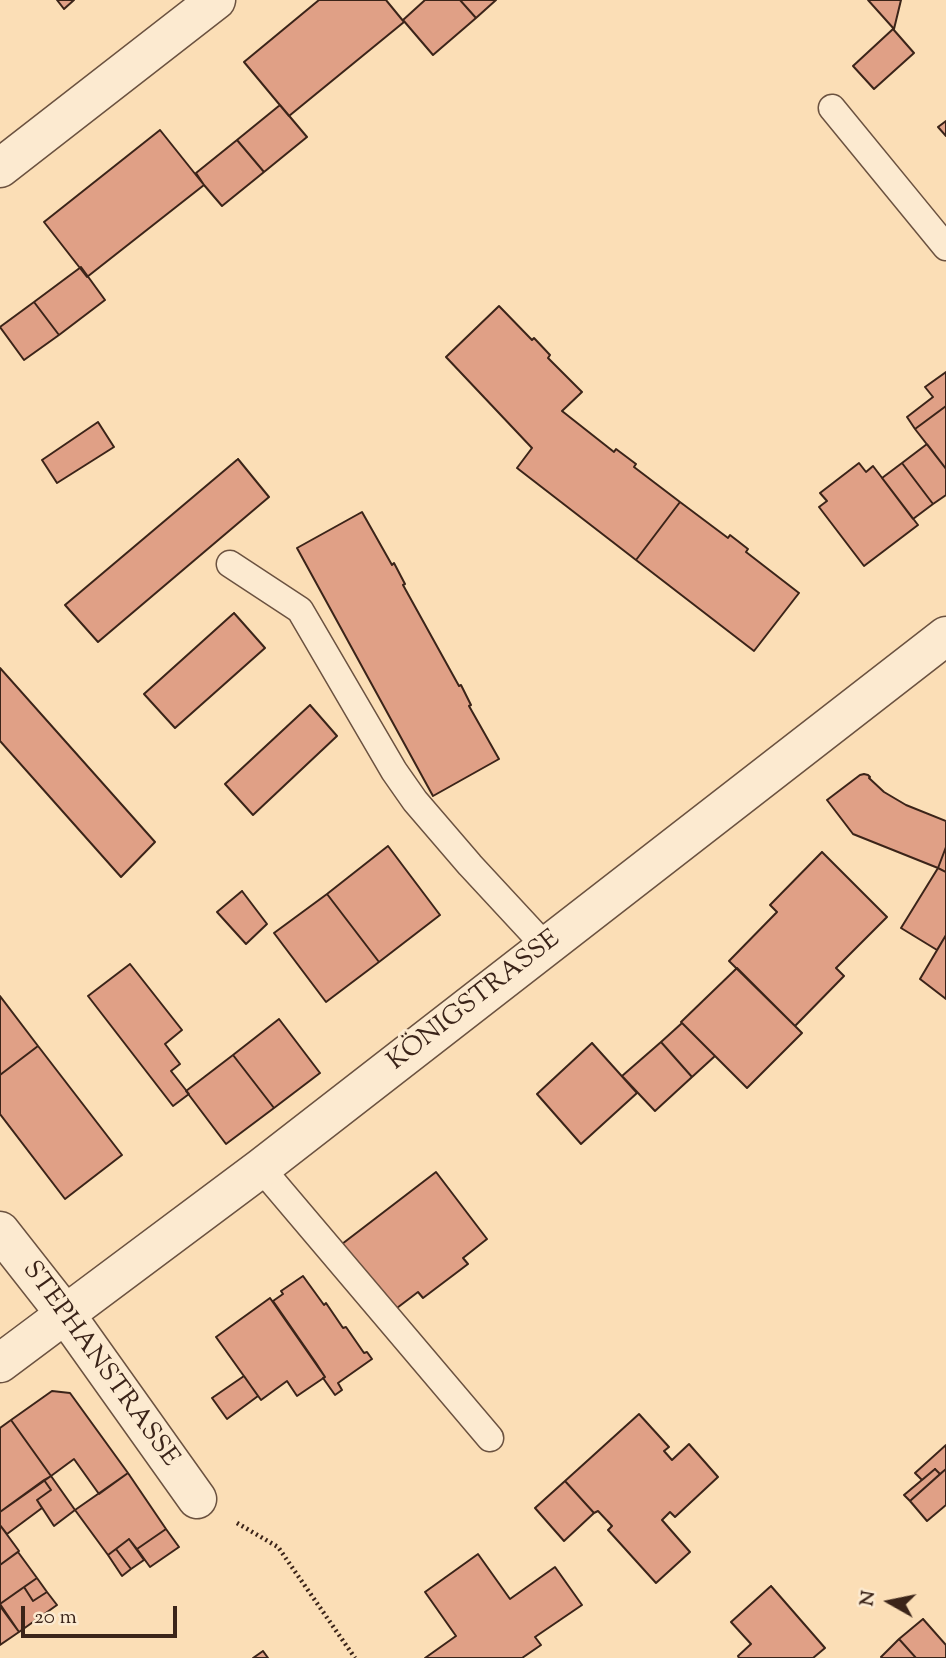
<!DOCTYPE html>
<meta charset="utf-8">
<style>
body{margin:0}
#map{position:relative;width:946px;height:1658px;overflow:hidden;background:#fbdeb6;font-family:"Sorts Mill Goudy",serif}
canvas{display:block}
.north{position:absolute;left:855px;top:1567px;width:70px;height:70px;-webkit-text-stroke:5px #fcead0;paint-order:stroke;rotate:279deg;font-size:19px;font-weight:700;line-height:28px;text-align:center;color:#3b2419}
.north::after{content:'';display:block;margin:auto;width:24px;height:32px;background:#3b2419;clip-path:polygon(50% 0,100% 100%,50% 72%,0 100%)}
.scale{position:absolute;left:21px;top:1606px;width:156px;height:32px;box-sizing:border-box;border:4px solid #3b2419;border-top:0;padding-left:9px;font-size:21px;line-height:24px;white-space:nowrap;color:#3b2419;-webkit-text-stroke:5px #fcead0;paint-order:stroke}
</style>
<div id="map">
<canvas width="946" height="1658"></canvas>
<div class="north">N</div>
<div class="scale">20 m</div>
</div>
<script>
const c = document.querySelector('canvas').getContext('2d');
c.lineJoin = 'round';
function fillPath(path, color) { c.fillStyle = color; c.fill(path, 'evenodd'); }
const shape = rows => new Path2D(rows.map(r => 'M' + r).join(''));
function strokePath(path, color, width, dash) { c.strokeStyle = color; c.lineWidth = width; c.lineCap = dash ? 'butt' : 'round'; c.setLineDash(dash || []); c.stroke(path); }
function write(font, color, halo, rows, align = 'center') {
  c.font = font + ' "Sorts Mill Goudy",serif'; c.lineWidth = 7; c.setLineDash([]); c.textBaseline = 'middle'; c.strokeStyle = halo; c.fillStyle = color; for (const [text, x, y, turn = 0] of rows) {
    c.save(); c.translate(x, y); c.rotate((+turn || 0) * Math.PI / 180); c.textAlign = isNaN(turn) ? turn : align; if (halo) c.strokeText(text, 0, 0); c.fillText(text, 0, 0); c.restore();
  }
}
const building = shape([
 [57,0,74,0,64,9,57,0],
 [319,0,386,0,404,22,289,116,244,62,319,0],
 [425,0,460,0,476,18,433,55,403,20,425,0],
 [460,0,496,0,476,18,460,0],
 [868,0,901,0,894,29,868,0],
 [893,29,914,53,874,89,853,66,893,29],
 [280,105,307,137,264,172,237,140,280,105],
 [946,121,946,136,938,127,946,121],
 [160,130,204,185,87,277,44,222,160,130],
 [237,140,264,172,222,206,204,185,196,173,237,140],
 [81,267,105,300,59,335,34,302,81,267],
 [34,302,59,335,24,360,0,327,34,302],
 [499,306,532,340,534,338,550,355,548,358,582,392,562,411,614,452,616,449,636,464,634,467,680,502,636,560,517,468,532,448,446,357,499,306],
 [946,372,946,406,915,429,907,417,933,397,925,387,946,372],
 [946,406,946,469,915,429,946,406],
 [98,422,114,447,57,483,42,460,98,422],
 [927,444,946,469,946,495,933,504,902,463,927,444],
 [238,459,269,497,98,642,65,605,238,459],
 [859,463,866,472,873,466,918,525,864,566,819,507,827,501,820,493,859,463],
 [902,463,933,504,913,519,882,478,902,463],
 [680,502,728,538,730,535,748,549,746,552,799,593,754,651,636,560,680,502],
 [362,512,392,565,394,563,405,584,403,585,459,686,461,685,471,705,469,706,499,759,433,796,297,548,362,512],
 [234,613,265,648,175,728,144,694,234,613],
 [0,668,155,842,121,877,0,741,0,668],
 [310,705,337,736,253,815,225,784,310,705],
 [864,774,868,775,870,777,869,778,884,792,906,805,946,821,946,847,938,868,853,834,827,800,860,775,864,774],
 [388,846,440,915,379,962,327,894,388,846],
 [946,847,946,872,938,868,946,847],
 [822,852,887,917,836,968,844,976,795,1026,729,961,777,912,770,905,822,852],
 [938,868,946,872,946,935,937,950,901,928,938,868],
 [242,891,267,924,246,944,217,912,242,891],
 [327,894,379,962,326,1002,274,933,327,894],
 [946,935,946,999,920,979,946,935],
 [130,964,182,1030,165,1044,180,1064,171,1071,189,1094,173,1106,88,996,130,964],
 [737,968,802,1033,747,1088,681,1022,737,968],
 [0,996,38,1046,0,1075,0,996],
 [279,1019,320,1073,274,1108,233,1055,279,1019],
 [682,1023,715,1056,692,1077,661,1042,682,1023],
 [661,1042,692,1077,655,1111,622,1076,661,1042],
 [592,1043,637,1093,581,1144,537,1094,592,1043],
 [38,1046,122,1155,65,1199,0,1114,0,1075,38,1046],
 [233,1055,274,1108,226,1144,186,1091,233,1055],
 [436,1172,487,1239,463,1258,468,1264,423,1298,418,1292,393,1311,342,1244,436,1172],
 [303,1276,324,1305,326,1303,343,1328,346,1327,364,1353,367,1352,372,1359,338,1383,342,1390,335,1395,323,1378,325,1377,316,1363,273,1301,283,1294,281,1291,303,1276],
 [270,1298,325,1377,297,1396,287,1381,261,1400,216,1337,270,1298],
 [244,1376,258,1396,227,1419,212,1398,244,1376],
 [52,1391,70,1393,128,1473,99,1494,74,1459,51,1476,11,1420,52,1391],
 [639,1414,669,1447,664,1451,672,1460,689,1444,718,1477,675,1517,670,1512,662,1520,690,1552,656,1583,608,1530,612,1526,598,1511,594,1513,565,1481,639,1414],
 [11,1420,51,1476,0,1512,0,1428,11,1420],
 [946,1445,946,1469,940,1474,935,1469,922,1480,915,1473,946,1445],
 [935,1469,940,1474,910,1501,904,1495,935,1469],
 [946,1469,946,1505,927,1521,910,1501,946,1469],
 [128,1473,166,1529,137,1549,129,1539,108,1555,75,1510,128,1473],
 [51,1476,75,1510,54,1526,37,1500,51,1490,44,1480,51,1476],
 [44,1480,51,1490,37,1500,42,1508,7,1534,0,1525,0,1512,44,1480],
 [565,1481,594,1513,564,1541,535,1508,565,1481],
 [0,1525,19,1551,0,1565,0,1525],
 [166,1529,179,1547,150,1567,137,1549,166,1529],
 [129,1539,144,1560,131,1569,116,1549,129,1539],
 [116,1549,131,1569,122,1576,108,1555,116,1549],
 [18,1552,37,1578,0,1604,0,1565,18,1552],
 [478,1554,510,1599,555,1567,582,1605,535,1637,541,1645,522,1658,425,1658,456,1636,425,1592,478,1554],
 [37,1578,47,1592,33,1601,24,1587,37,1578],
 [771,1586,825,1648,813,1658,739,1658,738,1656,751,1644,731,1622,771,1586],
 [24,1587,33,1601,47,1592,57,1605,19,1632,0,1604,24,1587],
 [0,1606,19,1632,0,1645,0,1606],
 [923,1619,946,1645,946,1658,916,1658,899,1639,923,1619],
 [899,1639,916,1658,882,1658,881,1657,899,1639],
 [263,1651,268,1658,253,1658,263,1651]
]);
const path = shape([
 [237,1523,278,1547,355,1658]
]);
const lane = shape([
 [832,108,946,247],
 [230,564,300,610,394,771,415,801,470,865,546,947],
 [261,1168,490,1438]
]);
const street = shape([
 [0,168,216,0],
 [0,1231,66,1315,197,1499],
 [0,1363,261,1168,946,636]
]);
const streetNames = [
 ["KÖNIGSTRASSE",475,1002,-38],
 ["STEPHANSTRASSE",99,1365,54]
];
fillPath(building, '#e0a086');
strokePath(building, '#3b2419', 2);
strokePath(lane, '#6b5240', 29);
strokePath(street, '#6b5240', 41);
strokePath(path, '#3b2419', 4.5, [2, 3.5]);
strokePath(lane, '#fcead0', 26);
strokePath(street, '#fcead0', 38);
write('26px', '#3b2419', '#fcead0', streetNames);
</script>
